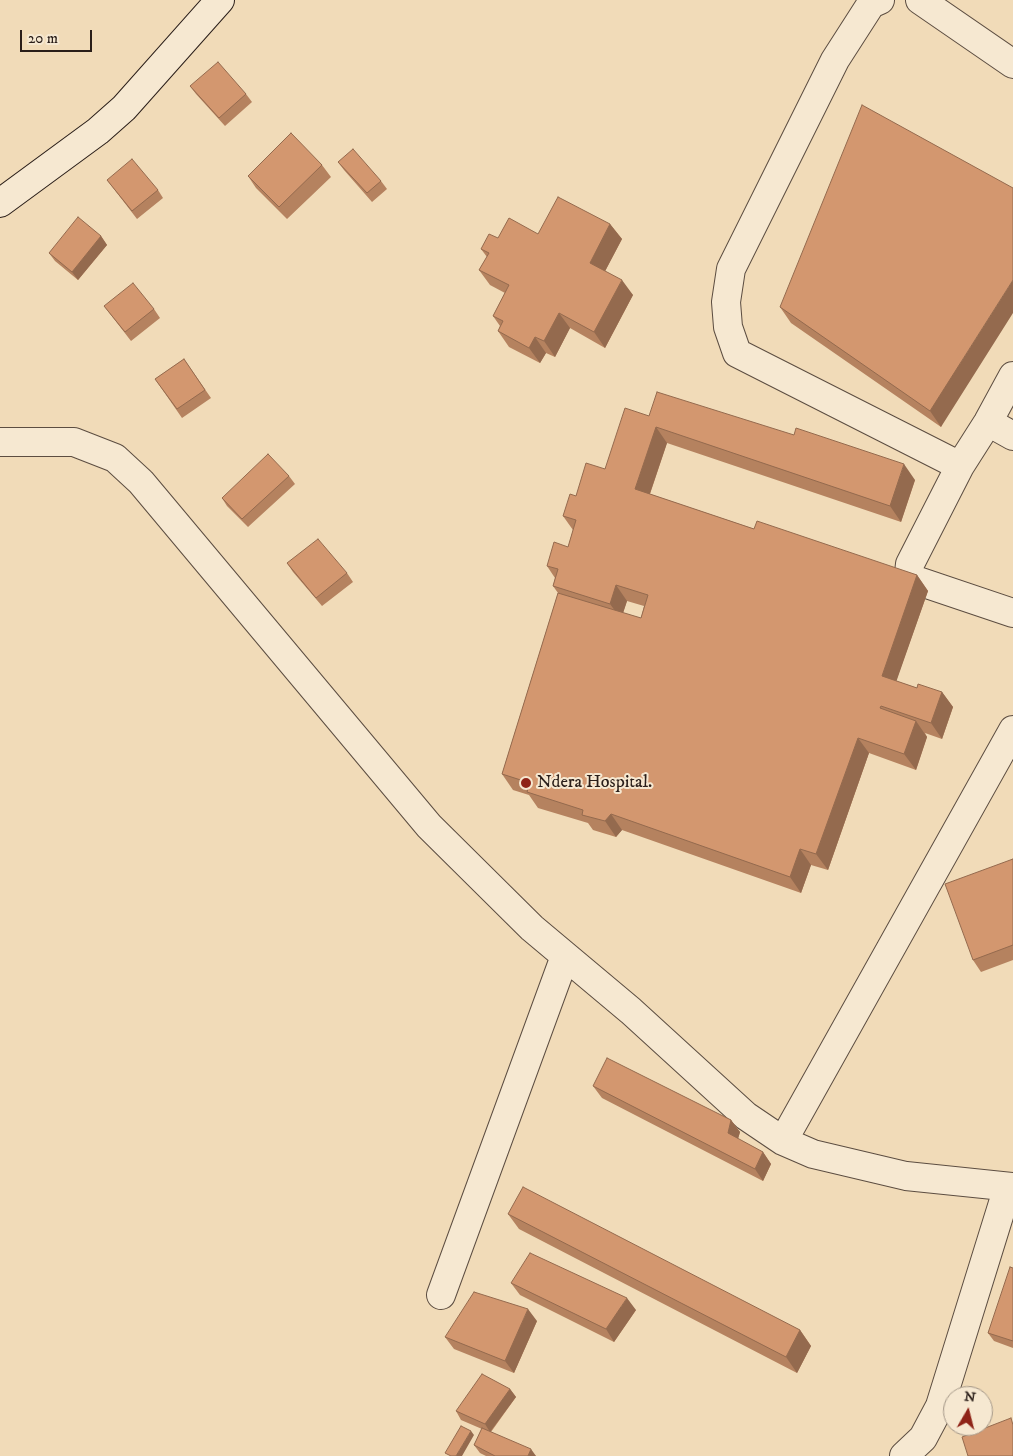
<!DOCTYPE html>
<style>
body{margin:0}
#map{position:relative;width:1013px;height:1456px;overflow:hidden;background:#f1dbb8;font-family:"IM FELL DW Pica",serif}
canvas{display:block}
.north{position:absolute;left:943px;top:1386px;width:50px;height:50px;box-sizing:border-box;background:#f6e8d1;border:1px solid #a49787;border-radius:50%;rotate:8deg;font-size:14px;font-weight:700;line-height:20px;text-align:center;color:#2a1e19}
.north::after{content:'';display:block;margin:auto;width:18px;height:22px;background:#8f2418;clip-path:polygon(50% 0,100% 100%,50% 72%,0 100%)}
.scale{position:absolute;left:20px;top:30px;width:72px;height:22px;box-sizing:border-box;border:2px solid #2a1e19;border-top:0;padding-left:6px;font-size:15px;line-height:18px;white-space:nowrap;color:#2a1e19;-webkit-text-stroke:4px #f6e8d1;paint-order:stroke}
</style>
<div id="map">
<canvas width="1013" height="1456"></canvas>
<div class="north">N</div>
<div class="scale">20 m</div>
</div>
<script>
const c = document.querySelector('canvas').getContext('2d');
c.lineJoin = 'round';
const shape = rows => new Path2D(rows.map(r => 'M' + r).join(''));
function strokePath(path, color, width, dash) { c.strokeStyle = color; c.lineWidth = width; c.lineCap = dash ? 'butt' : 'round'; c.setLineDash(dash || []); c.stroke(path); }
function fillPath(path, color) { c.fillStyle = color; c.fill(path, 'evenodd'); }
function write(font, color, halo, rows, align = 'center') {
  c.font = font + ' "IM FELL DW Pica",serif'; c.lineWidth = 4; c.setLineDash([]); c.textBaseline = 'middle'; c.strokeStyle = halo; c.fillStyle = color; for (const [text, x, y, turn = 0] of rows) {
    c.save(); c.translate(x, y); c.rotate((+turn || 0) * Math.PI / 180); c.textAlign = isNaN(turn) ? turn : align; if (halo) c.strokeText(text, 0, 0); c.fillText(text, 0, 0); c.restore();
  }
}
const street = shape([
 [880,0,871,4,835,60,731,269,726,302,728,327,737,353,960,466],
 [920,0,1013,64],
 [1013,376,988,422,960,466,910,564,909,573,915,580,1013,613],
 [988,422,1013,436],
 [0,442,74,442,115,458,141,482,429,826,532,928,631,1011,746,1116,783,1141,813,1154,906,1176,1013,1187],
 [783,1141,1013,730],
 [441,1295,565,956],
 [904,1456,923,1438,940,1406,1008,1187]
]);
const secondary = shape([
 [0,203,98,131,124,108,220,0]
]);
const wall = shape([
 [190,86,246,94,252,102,225,126,196,94],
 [338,162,381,181,387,189,372,202,344,170],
 [322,165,331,177,287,219,256,188,248,176],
 [107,180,158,190,163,198,137,219],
 [1013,188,941,427,791,323,780,307],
 [610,224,622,239,605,271,633,295,605,348,570,328,555,357,546,353,540,363,509,347,498,331,500,326,493,316,505,293,490,285,479,270,487,257,481,249,538,234],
 [101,236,107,245,78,280,55,261,49,253],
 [104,306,154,309,160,318,131,341],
 [184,359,211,398,182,418,155,379],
 [649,416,915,480,901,522,667,443,650,494,754,529,917,575,928,591,896,681,917,688,942,692,953,707,942,739,925,733,927,737,916,770,869,753,828,870,811,865,801,893,622,830,616,837,593,830,588,823,538,808,529,795,513,790,502,774,558,593,553,586,555,578,547,566,568,547,573,530,563,516,576,496,605,469],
 [627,601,644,606,641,618,623,613],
 [289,476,295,484,248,527,227,506,222,498],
 [287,563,347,573,353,582,322,606,293,572],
 [1013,859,1013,960,981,972,973,960],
 [593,1086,731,1120,740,1132,738,1139,763,1152,771,1164,763,1181,602,1098],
 [508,1214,800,1330,811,1346,797,1373,519,1229],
 [1013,1268,1013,1348,994,1341,988,1333],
 [511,1283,636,1310,614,1342,520,1295],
 [537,1321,514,1373,454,1349,445,1337],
 [510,1389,516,1397,491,1432,536,1456,486,1456,480,1453,474,1445,482,1429,461,1420,456,1411]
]);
const shadedWall = shape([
 [610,224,622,239,601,279,590,263],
 [101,236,107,245,78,280,72,272],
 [622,280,633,295,605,348,594,332],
 [1013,280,1013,313,941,427,930,411],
 [559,313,570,328,555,357,544,341],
 [535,337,546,353,540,363,529,348],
 [656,427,667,443,646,505,635,489],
 [904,464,915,480,901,522,890,506],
 [917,575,928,591,893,691,882,676],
 [616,585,627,601,621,619,610,604],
 [942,692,953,707,942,739,931,723],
 [916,721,927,737,916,770,904,754],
 [858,738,869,753,828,870,816,854],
 [611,814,622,830,616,837,605,821],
 [800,849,811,865,801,893,790,877],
 [731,1120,740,1132,736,1145,728,1133],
 [763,1152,771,1164,763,1181,755,1169],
 [627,1298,636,1310,614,1342,606,1329],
 [528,1309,537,1321,514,1373,505,1361],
 [800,1330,811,1346,797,1373,786,1357],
 [510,1389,516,1397,490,1432,485,1424],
 [471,1431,474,1435,462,1456,456,1456],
 [531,1449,536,1456,528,1456]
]);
const building = shape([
 [218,62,246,94,219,118,190,86,218,62],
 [862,105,1013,188,1013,280,930,411,780,307,862,105],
 [291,133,322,165,279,207,248,176,291,133],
 [353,149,381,181,367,193,338,162,353,149],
 [132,159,158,190,132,211,107,180,132,159],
 [558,197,610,224,590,263,622,280,594,332,559,313,544,341,535,337,529,348,498,331,503,321,493,316,509,285,479,270,489,253,481,249,489,234,498,238,509,218,538,234,558,197],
 [78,217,101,236,72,272,49,253,78,217],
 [133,283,154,309,125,332,104,306,133,283],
 [184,359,205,390,177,409,155,379,184,359],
 [657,392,794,435,796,428,904,464,890,506,656,427,635,489,754,529,757,521,917,575,882,676,917,688,918,684,942,692,931,723,881,706,880,708,916,721,904,754,858,738,816,854,800,849,790,877,611,814,605,821,582,815,583,810,527,792,530,783,502,774,558,593,641,618,648,595,616,585,610,604,553,586,558,569,547,566,554,542,568,547,576,520,563,516,570,494,576,496,586,463,605,469,625,408,649,416,657,392],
 [268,454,289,476,242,519,222,498,268,454],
 [318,539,347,573,316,598,287,563,318,539],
 [1013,859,1013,945,973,960,945,884,1013,859],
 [607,1058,731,1120,728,1133,763,1152,755,1169,593,1086,607,1058],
 [523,1187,800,1330,786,1357,508,1214,523,1187],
 [530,1253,627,1298,606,1329,511,1283,530,1253],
 [1010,1267,1013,1268,1013,1341,988,1333,1010,1267],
 [474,1292,528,1309,505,1361,445,1337,474,1292],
 [482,1374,510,1389,485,1424,456,1411,482,1374],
 [1011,1418,1013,1425,1013,1456,968,1456,962,1437,1011,1418],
 [461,1426,471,1431,456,1456,451,1456,445,1453,461,1426],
 [482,1428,531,1449,528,1456,495,1456,474,1445,482,1428]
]);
const markers = [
 [526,783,6,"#8f2418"]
];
const poiNames = [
 ["Ndera Hospital.",537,783]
];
strokePath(street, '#5c4d41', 30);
strokePath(secondary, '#2a1e19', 30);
strokePath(street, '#f6e8d1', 28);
strokePath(secondary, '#f6e8d1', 28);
fillPath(wall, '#b5825f');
fillPath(shadedWall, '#946a4e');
fillPath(building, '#d3976f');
strokePath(building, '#946a4e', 1);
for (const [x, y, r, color] of markers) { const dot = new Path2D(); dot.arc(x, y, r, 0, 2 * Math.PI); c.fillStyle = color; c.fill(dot); strokePath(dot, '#f6e8d1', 2); }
write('18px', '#2a1e19', '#f6e8d1', poiNames, 'left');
</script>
